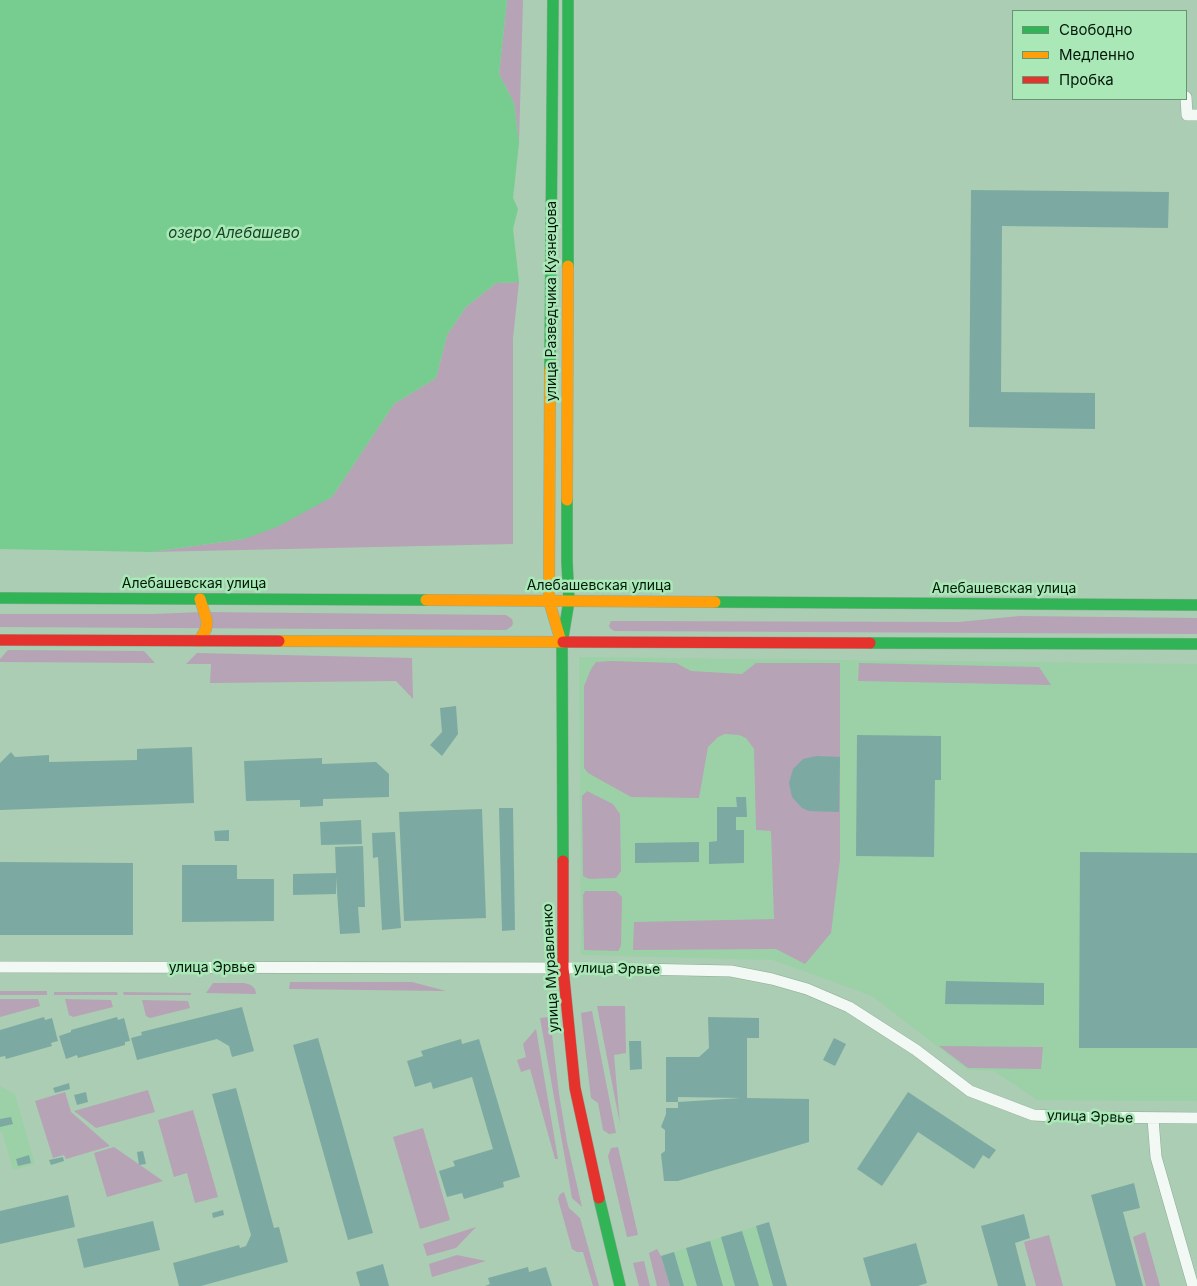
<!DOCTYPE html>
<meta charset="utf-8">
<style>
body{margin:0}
#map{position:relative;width:1197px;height:1286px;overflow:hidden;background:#abcdb3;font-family:Inter,sans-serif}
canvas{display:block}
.legend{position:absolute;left:1012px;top:10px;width:175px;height:90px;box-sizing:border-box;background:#aae8b8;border:1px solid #679572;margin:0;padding:6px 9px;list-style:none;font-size:15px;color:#021909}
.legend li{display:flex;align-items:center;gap:10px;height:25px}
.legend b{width:25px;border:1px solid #679572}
</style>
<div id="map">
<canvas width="1197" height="1286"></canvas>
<ul class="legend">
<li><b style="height:6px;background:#30b455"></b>Свободно</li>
<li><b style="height:6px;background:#ff9f0a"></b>Медленно</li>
<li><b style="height:6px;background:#e5322d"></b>Пробка</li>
</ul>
</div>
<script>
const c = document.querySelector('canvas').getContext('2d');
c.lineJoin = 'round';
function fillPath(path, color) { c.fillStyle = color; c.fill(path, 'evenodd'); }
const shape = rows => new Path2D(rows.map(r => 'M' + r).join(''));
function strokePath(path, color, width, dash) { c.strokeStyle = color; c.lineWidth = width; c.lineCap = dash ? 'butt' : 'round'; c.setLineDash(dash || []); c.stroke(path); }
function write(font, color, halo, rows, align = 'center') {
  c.font = font + ' Inter,sans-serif'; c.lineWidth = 5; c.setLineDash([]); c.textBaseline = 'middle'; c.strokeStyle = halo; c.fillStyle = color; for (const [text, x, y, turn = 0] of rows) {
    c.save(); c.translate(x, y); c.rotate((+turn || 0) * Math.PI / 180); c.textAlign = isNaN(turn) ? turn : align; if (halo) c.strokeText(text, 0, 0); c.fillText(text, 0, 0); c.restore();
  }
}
const built = shape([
 [579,657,1197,664,1197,1101,1037,1100,994,1071,968,1070,872,996,773,960,581,955],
 [0,1086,15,1094,35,1164,13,1170,2,1132,0,1133],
 [769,1222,787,1286,670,1286,661,1256]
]);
const green = shape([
 [507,0,523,0,519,143,514,103,499,74],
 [519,282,513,338,513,544,151,552,244,539,332,497,394,404,436,378,447,335,466,307,496,283],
 [202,612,506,615,512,619,513,623,512,626,506,630,0,627,0,614,153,614],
 [1019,616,1197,618,1197,634,614,631,610,628,609,626,611,621,615,621,959,622],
 [8,650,144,651,155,663,0,662,0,659],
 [197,653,412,658,413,699,396,681,210,683,211,664,186,664],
 [612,661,676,663,691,671,742,674,756,663,840,663,840,860,831,933,805,964,776,949,633,950,634,922,774,919,771,831,756,830,754,749,746,738,739,735,725,734,718,737,708,747,699,798,631,797,588,773,584,768,584,686,591,669,596,662],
 [859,663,1039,667,1051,685,858,681],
 [587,791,613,804,620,814,621,871,616,878,589,879,583,876,582,796],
 [585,891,616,891,622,897,621,946,618,951,584,950,583,895],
 [290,982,412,982,446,991,289,989],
 [213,983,244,983,251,985,255,989,256,994,206,993],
 [0,991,47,991,47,995,0,995],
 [54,992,117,992,118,995,54,995],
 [123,992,191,993,191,995,124,995],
 [0,999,38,999,40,1006,0,1017],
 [65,999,111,1000,113,1007,73,1017,69,1015],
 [142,1000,188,1001,190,1008,150,1018,146,1016],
 [597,1006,625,1006,626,1053,614,1055,620,1124],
 [592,1011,616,1133,609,1134,603,1130,598,1103,591,1098,581,1013],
 [550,1017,559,1094,567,1142,582,1207,572,1198,540,1018],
 [536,1029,558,1159,555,1159,530,1069,521,1072,517,1060,526,1057,523,1044],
 [939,1046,1043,1047,1041,1069,968,1068],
 [148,1090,155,1112,96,1128,74,1111],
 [65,1092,71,1112,110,1146,66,1159,64,1155,53,1158,35,1101],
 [193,1110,218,1197,195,1203,187,1173,174,1177,158,1120],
 [423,1128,450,1220,420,1229,393,1137],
 [114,1147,163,1181,107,1197,94,1153],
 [618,1147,638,1235,627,1237,608,1156,611,1148],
 [564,1192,569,1208,580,1218,599,1286,593,1286,583,1252,577,1252,572,1249,558,1199,560,1194],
 [476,1227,456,1248,427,1256,423,1244],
 [1145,1232,1160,1286,1146,1286,1133,1237],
 [1049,1235,1063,1286,1036,1286,1024,1242],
 [657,1249,661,1256,670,1286,657,1286,649,1253],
 [457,1255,486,1261,432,1277,429,1264],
 [644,1261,650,1286,639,1286,633,1263]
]);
const water = shape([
 [0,0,507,0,499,74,514,103,519,143,513,198,518,209,513,229,519,282,496,283,466,307,447,335,436,378,394,404,332,497,277,527,244,539,151,552,0,549]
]);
const building = shape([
 [971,190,1169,192,1168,228,1002,226,1001,392,1095,393,1095,429,969,427],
 [456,706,458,734,442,756,430,745,442,732,440,708],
 [857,735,941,736,941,780,935,780,934,857,856,856],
 [192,747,194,803,0,810,0,763,11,752,15,757,49,755,49,762,137,760,137,749],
 [817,756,840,757,839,812,809,811,802,808,792,797,789,783,793,769,803,759],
 [322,758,322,764,376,762,389,774,389,797,323,799,323,806,300,807,300,800,246,801,244,761],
 [736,797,746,797,747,817,736,817,736,830,744,830,744,863,709,864,709,842,717,841,717,807,737,807],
 [499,808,513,808,515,930,502,931],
 [482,809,486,918,404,921,399,812],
 [361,820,362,844,321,845,320,822],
 [229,830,229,841,215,841,214,831],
 [395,832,401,928,382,930,378,857,373,858,372,833],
 [699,842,699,862,635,863,635,843],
 [363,846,365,907,358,907,360,933,340,934,336,877,336,894,293,895,293,874,336,873,335,847],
 [1080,852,1197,853,1197,1048,1079,1048],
 [0,862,133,863,133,935,0,935],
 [182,865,237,865,237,879,274,879,274,921,182,922],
 [946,981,1044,983,1044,1005,945,1004],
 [242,1007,254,1051,232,1057,229,1046,217,1039,137,1060,131,1038,142,1035,141,1032],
 [44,1017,45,1020,52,1018,58,1041,51,1043,52,1046,6,1059,5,1056,0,1057,0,1030],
 [117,1017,118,1020,124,1018,130,1041,125,1042,125,1045,78,1058,77,1055,66,1059,59,1036,71,1032,71,1030],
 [708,1017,759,1018,759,1038,747,1038,747,1098,809,1099,809,1142,678,1181,664,1181,661,1154,665,1151,665,1130,661,1127,666,1114,666,1108,678,1108,678,1102,741,1098,678,1097,678,1102,666,1102,666,1057,699,1057,709,1048],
 [318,1038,373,1233,348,1240,293,1045],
 [834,1038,846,1044,835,1066,823,1060],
 [461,1039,462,1044,479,1039,520,1177,503,1182,504,1187,464,1199,462,1193,447,1197,439,1171,455,1166,453,1161,493,1149,472,1077,433,1089,431,1082,415,1087,407,1061,423,1056,421,1051],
 [629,1041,641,1041,642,1069,630,1070],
 [69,1083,70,1089,55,1093,53,1088],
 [236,1088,274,1228,279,1227,288,1262,201,1286,179,1286,173,1263,239,1245,240,1248,246,1246,251,1235,212,1094],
 [86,1092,88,1102,77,1105,74,1095],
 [908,1092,996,1150,989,1159,983,1155,974,1169,918,1132,882,1186,857,1169],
 [11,1117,13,1124,0,1127,0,1119],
 [143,1151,146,1164,139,1165,137,1152],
 [29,1155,31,1163,18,1166,16,1159],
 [63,1157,64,1161,51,1165,49,1160],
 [1134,1183,1140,1208,1123,1212,1143,1286,1116,1286,1091,1195],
 [68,1195,75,1227,0,1244,0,1211],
 [223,1210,224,1215,213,1218,212,1213],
 [1024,1214,1030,1238,1015,1243,1026,1286,998,1286,981,1226],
 [153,1221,160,1250,84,1268,77,1239],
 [769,1222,787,1286,773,1286,756,1226],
 [742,1231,759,1286,735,1286,721,1237],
 [710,1241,723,1286,697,1286,686,1248],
 [916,1243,927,1283,918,1286,871,1286,863,1258],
 [674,1252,684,1286,670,1286,661,1256],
 [383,1264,389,1286,360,1286,356,1272],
 [528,1267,529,1272,546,1267,552,1286,485,1286,490,1284,488,1278]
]);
const street = shape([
 [1186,97,1187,115,1197,115],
 [0,967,591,968,731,971,772,979,807,989,849,1007,916,1050,970,1091,1033,1115,1073,1117,1197,1118],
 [1153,1119,1156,1157,1193,1286]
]);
const fast = shape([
 [568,266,568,0],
 [550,370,553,0],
 [0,598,426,600],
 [715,602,1197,605],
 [870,643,1197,644],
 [563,861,562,643,569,601,567,562,567,500],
 [599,1198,620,1286]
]);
const slow = shape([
 [550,370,549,601,560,638],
 [567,500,568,266],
 [426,600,715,602],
 [199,641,206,629,207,621,200,599],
 [279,641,563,642]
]);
const jam = shape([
 [0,640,279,641],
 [563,642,870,643],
 [563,861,563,968,575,1088,599,1198]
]);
const streetNames = [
 ["улица Разведчика Кузнецова",552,301,-90],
 ["Алебашевская улица",194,584],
 ["Алебашевская улица",599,586],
 ["Алебашевская улица",1004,589],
 ["улица Эрвье",212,968],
 ["улица Муравленко",551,968,-93],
 ["улица Эрвье",617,969,1],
 ["улица Эрвье",1090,1117,2]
];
const waterNames = [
 ["озеро Алебашево",234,233]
];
fillPath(built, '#9cd1a8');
fillPath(green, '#b6a3b5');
fillPath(water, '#76cd8f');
fillPath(building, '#7caaa2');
strokePath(street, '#8faa96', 12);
strokePath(fast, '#8faa96', 12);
strokePath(slow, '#8faa96', 12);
strokePath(jam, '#8faa96', 12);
strokePath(street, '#f2f8f4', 11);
strokePath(fast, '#30b455', 11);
strokePath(slow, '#ff9f0a', 11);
strokePath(jam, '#e5322d', 11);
write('14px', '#021909', '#aae8b8', streetNames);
write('italic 15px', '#174325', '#aae8b8', waterNames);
</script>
